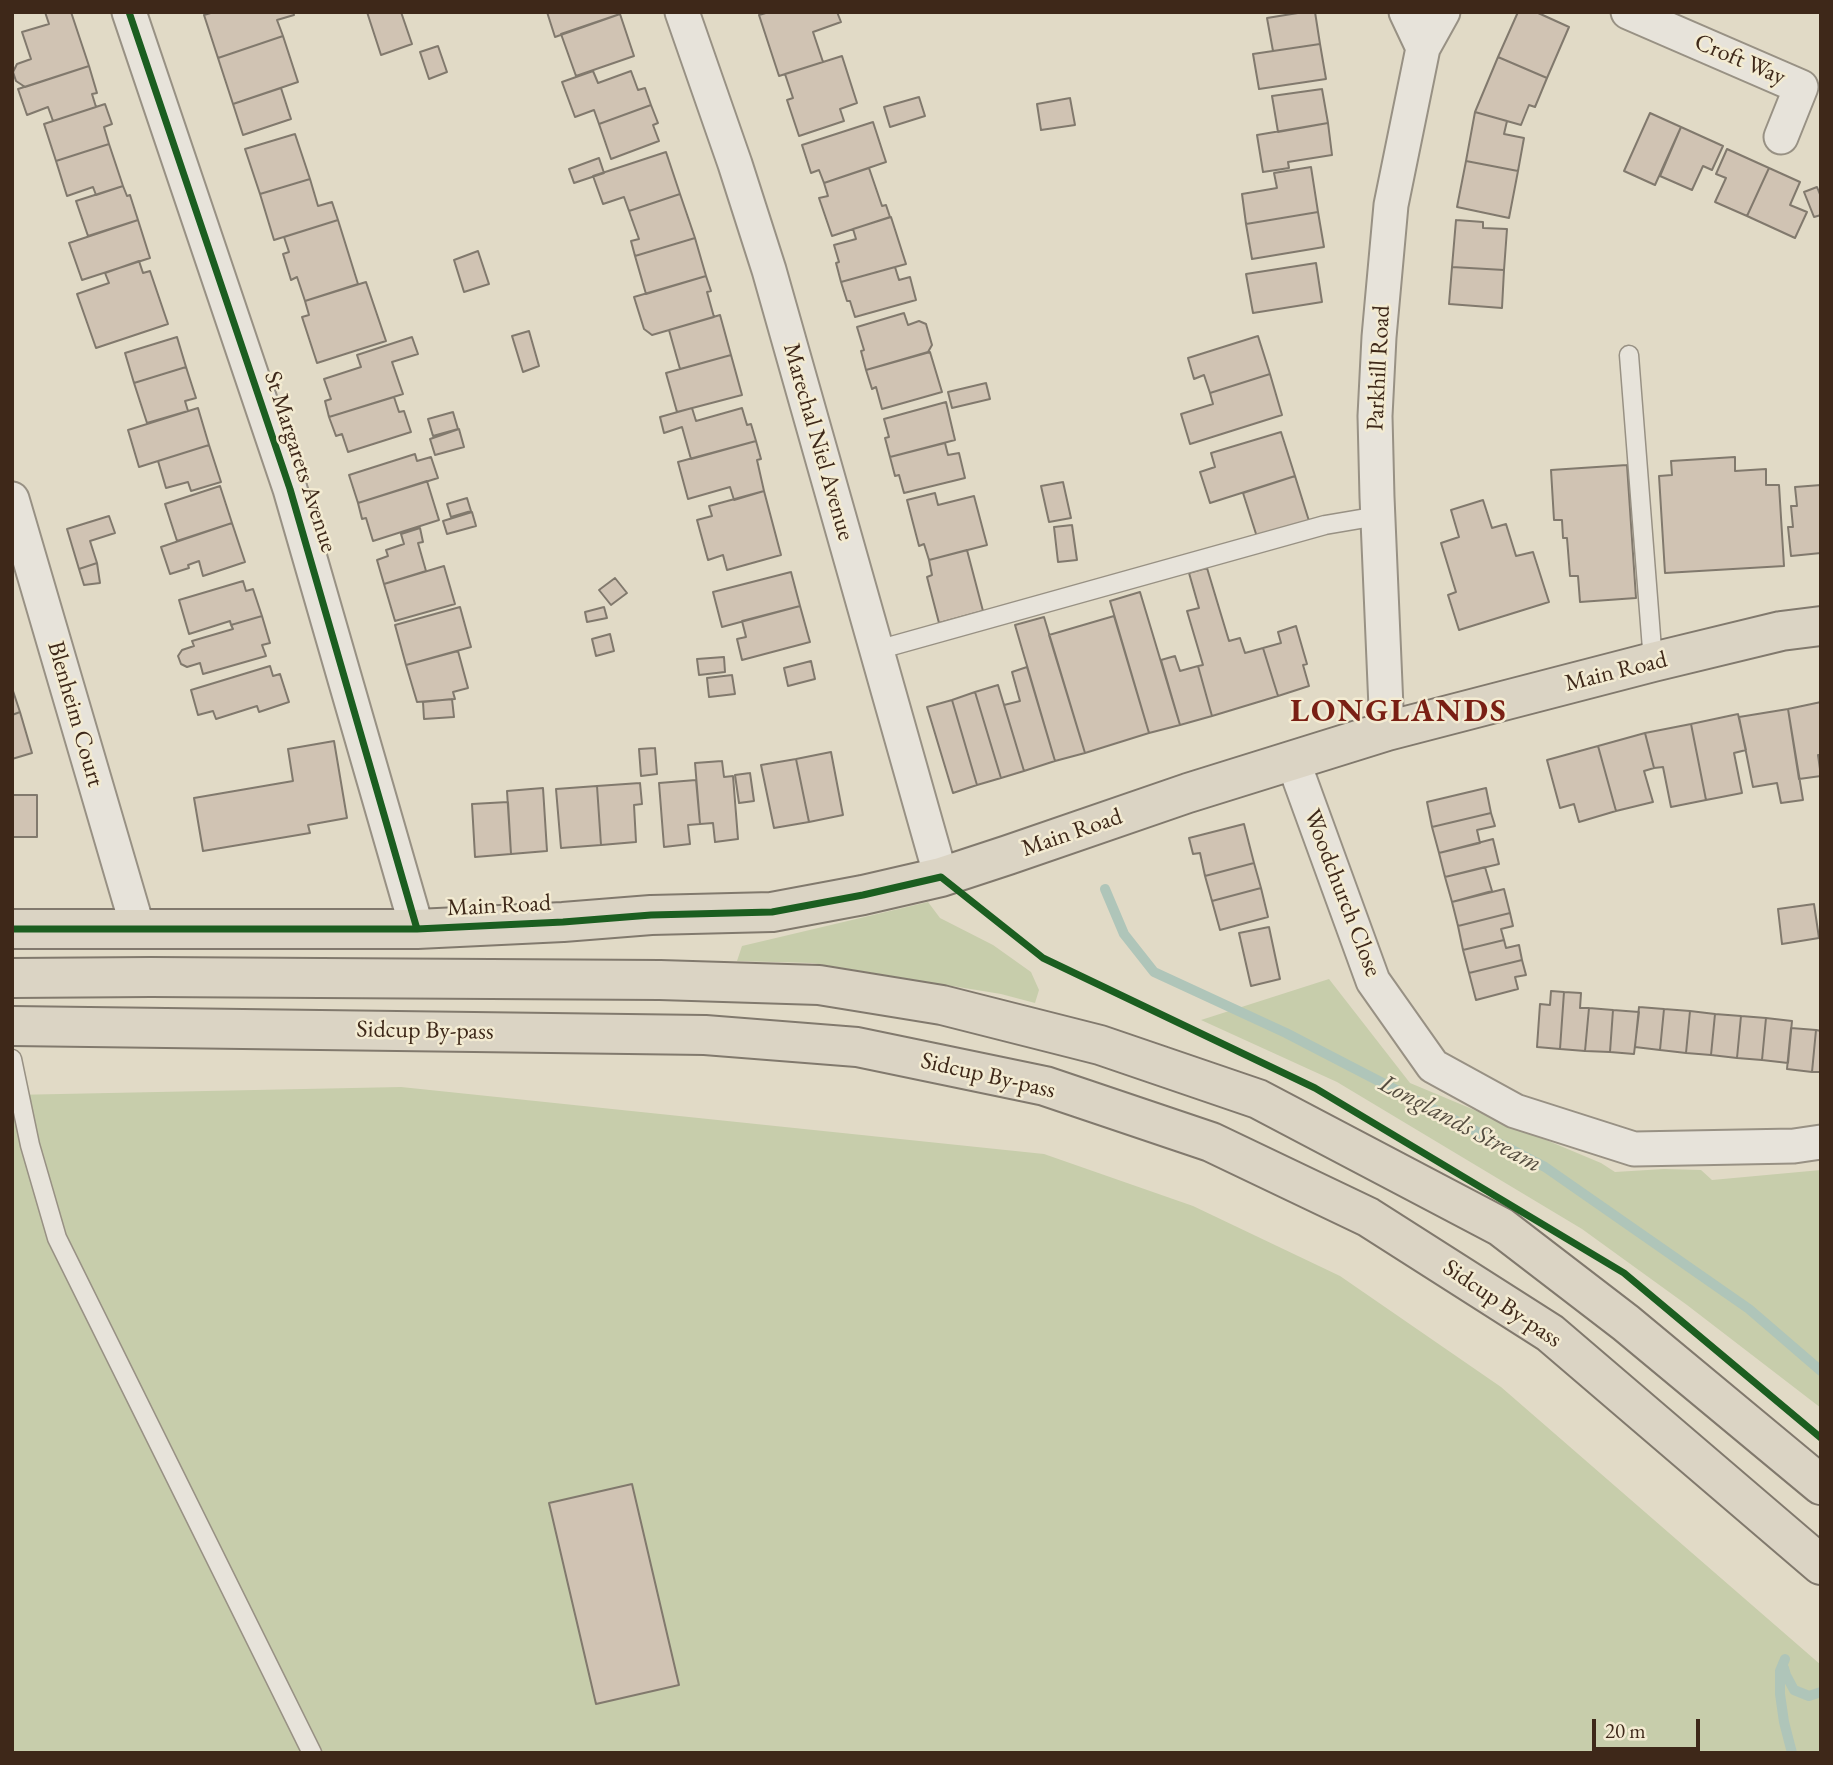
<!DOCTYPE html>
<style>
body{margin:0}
#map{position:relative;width:1833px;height:1765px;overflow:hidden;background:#e1dac6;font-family:"EB Garamond",serif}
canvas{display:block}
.frame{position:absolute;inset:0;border:14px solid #3e2819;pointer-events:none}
.scale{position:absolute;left:1592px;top:1719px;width:108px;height:32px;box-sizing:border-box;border:4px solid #3e2819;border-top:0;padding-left:9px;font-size:21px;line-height:24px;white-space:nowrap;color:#3e2819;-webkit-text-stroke:5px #f3ebd2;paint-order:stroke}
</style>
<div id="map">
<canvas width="1833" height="1765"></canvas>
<div class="frame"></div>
<div class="scale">20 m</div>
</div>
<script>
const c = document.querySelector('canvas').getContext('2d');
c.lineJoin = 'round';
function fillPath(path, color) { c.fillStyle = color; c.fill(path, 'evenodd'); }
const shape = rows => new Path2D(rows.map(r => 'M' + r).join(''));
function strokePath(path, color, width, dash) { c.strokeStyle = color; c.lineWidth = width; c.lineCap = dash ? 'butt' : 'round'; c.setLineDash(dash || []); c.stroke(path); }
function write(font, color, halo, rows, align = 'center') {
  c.font = font + ' "EB Garamond",serif'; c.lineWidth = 5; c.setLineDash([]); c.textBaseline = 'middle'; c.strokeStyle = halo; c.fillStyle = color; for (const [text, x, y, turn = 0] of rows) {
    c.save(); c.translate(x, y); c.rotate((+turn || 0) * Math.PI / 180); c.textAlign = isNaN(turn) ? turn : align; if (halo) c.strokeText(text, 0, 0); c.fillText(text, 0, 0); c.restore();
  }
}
const green = shape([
 [928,902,940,918,993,945,1031,972,1039,990,1035,1003,1001,994,812,963,737,961,742,946],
 [1329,979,1410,1083,1601,1163,1615,1172,1664,1169,1701,1170,1712,1180,1821,1170,1821,1408,1687,1305,1582,1229,1337,1082,1201,1020],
 [401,1087,1044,1154,1193,1206,1340,1276,1501,1387,1821,1665,1821,1753,12,1753,12,1095]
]);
const stream = shape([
 [1105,889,1124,934,1154,972,1286,1033,1545,1167,1749,1309,1821,1371],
 [1785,1659,1780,1671,1780,1694,1784,1722,1792,1753],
 [1784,1668,1786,1675,1794,1690,1809,1696,1821,1692]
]);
const building = shape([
 [45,12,71,12,89,66,25,87,16,81,13,72,17,64,31,59,22,32,49,24,45,12],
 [214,12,293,12,294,15,277,20,283,36,218,58,204,15,214,12],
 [367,12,401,12,412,44,381,55,367,12],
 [547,12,619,12,620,14,555,37,547,12],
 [769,12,837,12,841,22,813,32,823,62,779,76,759,15,769,12],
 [1304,12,1315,12,1320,44,1273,51,1267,18,1304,12],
 [1518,12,1536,12,1569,27,1547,78,1498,57,1518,12],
 [620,14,634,56,576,76,561,34,620,14],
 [283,36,298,82,233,104,218,58,283,36],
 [1320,44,1326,79,1259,89,1253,54,1320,44],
 [438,46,447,72,429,79,420,52,438,46],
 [842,56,857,103,840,109,844,121,799,136,787,100,793,98,785,74,842,56],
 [1498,57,1547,78,1535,107,1529,105,1521,125,1475,112,1498,57],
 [89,66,97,93,92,94,96,107,53,121,48,107,27,115,18,89,89,66],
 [593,71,598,83,631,71,638,90,645,88,651,105,599,124,594,110,575,117,562,82,593,71],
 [281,88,291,119,243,135,233,104,281,88],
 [1322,89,1328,123,1278,132,1272,96,1322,89],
 [919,97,925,116,890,127,884,107,919,97],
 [1070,98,1075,125,1041,130,1037,104,1070,98],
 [105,104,112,124,104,127,109,144,56,161,44,124,105,104],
 [651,105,658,123,653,125,659,141,611,159,599,124,651,105],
 [1475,112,1507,121,1504,134,1524,138,1518,171,1466,161,1475,112],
 [1650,113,1681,127,1655,185,1624,171,1650,113],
 [873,122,886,162,824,183,819,170,811,173,802,145,873,122],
 [1328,123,1332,155,1288,162,1289,168,1263,172,1257,135,1328,123],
 [1681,127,1723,146,1712,170,1703,166,1692,190,1660,176,1681,127],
 [295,134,310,179,260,194,245,149,295,134],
 [109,144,123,186,96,195,93,187,67,196,56,161,109,144],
 [1727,149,1769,168,1747,216,1715,202,1726,178,1716,174,1727,149],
 [666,152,680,194,629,211,624,197,603,204,593,176,666,152],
 [599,158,604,173,574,183,569,169,599,158],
 [1466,161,1518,171,1509,218,1457,207,1466,161],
 [1311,167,1318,212,1246,224,1242,194,1277,188,1274,173,1311,167],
 [869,168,882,206,886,205,890,217,832,236,819,198,828,196,824,183,869,168],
 [1769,168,1800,182,1790,205,1807,212,1795,238,1747,216,1769,168],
 [310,179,318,206,332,202,338,220,274,240,260,194,310,179],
 [123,186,127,196,130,195,138,220,88,236,76,201,123,186],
 [1817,187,1821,197,1821,215,1814,217,1804,192,1817,187],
 [680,194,695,238,635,256,631,241,639,239,629,211,680,194],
 [1318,212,1324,247,1252,259,1246,224,1318,212],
 [891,217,906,264,841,282,836,263,839,262,834,245,856,239,853,229,891,217],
 [138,220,150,258,82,280,69,243,138,220],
 [338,220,358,284,305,301,297,277,291,280,283,254,289,252,284,237,338,220],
 [1456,220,1483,222,1483,228,1507,229,1504,270,1452,267,1456,220],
 [695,238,706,276,646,294,635,256,695,238],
 [478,251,489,284,464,292,454,260,478,251],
 [139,261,143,273,150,271,168,324,96,348,77,294,109,283,105,273,139,261],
 [1316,263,1322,302,1253,313,1246,274,1316,263],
 [895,267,899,280,910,277,916,300,855,317,850,301,847,301,841,282,895,267],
 [1452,267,1504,270,1502,308,1449,304,1452,267],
 [706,276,711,291,707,292,714,317,652,335,644,329,634,297,706,276],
 [366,282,386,341,317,363,302,317,309,315,305,301,366,282],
 [904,313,908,325,919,321,926,324,932,345,928,352,866,370,861,351,864,350,857,327,904,313],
 [720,315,731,355,680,369,669,330,720,315],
 [529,331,539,366,523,372,512,336,529,331],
 [1258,336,1270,374,1210,393,1204,375,1194,379,1188,358,1258,336],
 [177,337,186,367,134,383,125,353,177,337],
 [412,337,418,354,392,362,403,394,329,417,325,401,331,399,324,379,361,367,357,355,412,337],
 [930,352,942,392,882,409,876,387,872,389,866,370,930,352],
 [731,355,742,395,677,412,666,373,731,355],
 [186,367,196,398,185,401,188,411,147,423,134,383,186,367],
 [1270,374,1282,415,1190,444,1181,414,1213,404,1210,393,1270,374],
 [986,383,990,399,952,408,948,392,986,383],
 [394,397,399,412,404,411,411,432,348,452,342,434,336,436,329,417,394,397],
 [946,402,955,440,890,457,885,438,889,437,884,419,946,402],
 [198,408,209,445,139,467,128,430,198,408],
 [692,408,696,421,742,408,747,425,751,424,756,441,691,459,682,427,664,433,660,417,692,408],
 [453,412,458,429,433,436,428,419,453,412],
 [459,429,464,447,435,455,430,439,459,429],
 [1281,432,1295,476,1210,503,1200,472,1215,467,1211,453,1281,432],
 [756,441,761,459,757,460,764,491,734,500,730,487,688,499,678,462,756,441],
 [945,443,948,455,959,453,965,478,904,493,899,475,895,476,890,457,945,443],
 [209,445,221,482,191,491,188,482,166,488,158,461,209,445],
 [415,454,417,461,431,457,438,478,358,503,349,475,415,454],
 [1735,457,1735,471,1766,469,1766,485,1779,485,1784,566,1665,573,1659,476,1672,475,1671,461,1735,457],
 [1627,465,1636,598,1580,602,1578,576,1570,576,1567,538,1563,538,1562,520,1554,520,1551,470,1627,465],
 [1295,476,1309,521,1257,537,1243,493,1295,476],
 [427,481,439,520,373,541,366,518,362,519,358,503,427,481],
 [1063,482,1071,518,1049,522,1041,486,1063,482],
 [1821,485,1821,553,1791,556,1788,527,1793,527,1791,506,1797,506,1795,487,1821,485],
 [220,486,232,523,177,541,165,504,220,486],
 [764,491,781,555,727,570,723,555,708,560,697,520,712,516,709,506,764,491],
 [935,493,938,505,974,496,987,545,929,560,924,544,919,546,907,500,935,493],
 [467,498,471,511,451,517,447,504,467,498],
 [1483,500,1492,528,1506,524,1516,556,1533,552,1549,602,1459,630,1448,595,1456,592,1441,543,1459,537,1451,510,1483,500],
 [472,512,476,526,447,534,443,521,472,512],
 [109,516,115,533,90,541,97,563,79,569,67,529,109,516],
 [232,523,245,562,203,576,199,561,188,565,189,568,170,574,161,547,232,523],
 [1072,525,1077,560,1058,562,1054,527,1072,525],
 [420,528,423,542,418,543,426,571,384,584,377,560,388,556,386,550,404,544,401,534,420,528],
 [967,550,983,611,939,623,927,577,932,575,929,560,967,550],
 [97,563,100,583,84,585,79,569,97,563],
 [444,566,455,604,395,621,384,584,444,566],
 [1207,568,1229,641,1240,638,1245,653,1263,648,1278,696,1212,716,1198,666,1203,665,1187,611,1199,608,1189,573,1207,568],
 [791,572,800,606,722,627,713,592,791,572],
 [615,578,627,593,611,605,599,590,615,578],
 [243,581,246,591,253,589,262,616,231,625,230,621,189,634,179,600,243,581],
 [1140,592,1180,725,1149,733,1110,601,1140,592],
 [800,606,810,642,742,660,737,639,746,637,742,621,800,606],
 [460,607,471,647,406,665,395,625,460,607],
 [604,607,607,618,587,622,585,612,604,607],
 [262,616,270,643,262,645,266,656,203,674,200,663,187,667,181,664,178,656,182,650,194,646,192,641,233,629,231,625,262,616],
 [1114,616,1149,733,1085,753,1049,635,1114,616],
 [1044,617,1085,753,1055,761,1015,625,1044,617],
 [1296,626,1307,664,1303,665,1309,686,1278,696,1263,648,1281,643,1278,632,1296,626],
 [610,634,614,651,596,656,592,639,610,634],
 [458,651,468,688,453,692,455,699,417,702,406,665,458,651],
 [1175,656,1180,671,1198,666,1212,716,1180,725,1161,660,1175,656],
 [724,657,725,672,699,675,697,659,724,657],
 [811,661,815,679,788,686,784,668,811,661],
 [270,666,273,676,280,674,289,702,259,712,257,706,216,719,213,711,198,715,191,690,270,666],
 [1027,667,1055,761,1024,771,1004,705,1020,701,1012,672,1027,667],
 [732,675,735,694,709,697,707,678,732,675],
 [998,685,1024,771,1001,778,975,692,998,685],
 [12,688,20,712,12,715,12,688],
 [975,692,1001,778,977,785,952,700,975,692],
 [452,699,454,717,424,719,423,702,452,699],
 [952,700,977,785,953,793,927,707,952,700],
 [1821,702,1821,755,1818,755,1821,776,1799,779,1788,709,1821,702],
 [1788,709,1803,800,1781,803,1777,783,1753,787,1739,717,1788,709],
 [20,712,32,753,12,759,12,715,20,712],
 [1738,714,1746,750,1734,753,1742,793,1706,800,1691,724,1738,714],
 [1691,724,1706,800,1671,807,1663,767,1654,768,1645,733,1691,724],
 [1645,733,1654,768,1644,771,1653,802,1616,811,1598,746,1645,733],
 [334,741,347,818,308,825,310,833,203,851,194,798,293,781,288,749,334,741],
 [1598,746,1616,811,1579,822,1574,804,1560,808,1547,760,1598,746],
 [655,748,657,774,641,776,639,749,655,748],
 [831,752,843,815,809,822,796,759,831,752],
 [796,759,809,822,774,828,761,765,796,759],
 [722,761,724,777,733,776,738,839,715,842,713,823,700,824,695,763,722,761],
 [750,773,754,801,739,803,735,775,750,773],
 [696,780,700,824,688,825,690,844,664,847,659,783,696,780],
 [640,783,642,804,634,805,636,842,601,845,597,786,640,783],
 [597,786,601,845,561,848,556,789,597,786],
 [543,788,547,851,511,854,507,791,543,788],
 [1486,788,1491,813,1432,827,1427,802,1486,788],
 [12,795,37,795,37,837,12,837,12,795],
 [508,802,511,854,475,857,472,804,508,802],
 [1491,813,1495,826,1477,830,1480,843,1439,853,1432,827,1491,813],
 [1244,824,1254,863,1205,876,1200,853,1193,854,1189,838,1244,824],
 [1493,839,1499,864,1445,877,1439,853,1493,839],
 [1254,863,1261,888,1212,901,1205,876,1254,863],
 [1485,867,1492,891,1452,902,1445,877,1485,867],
 [1261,888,1268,917,1220,930,1212,901,1261,888],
 [1504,889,1510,913,1458,926,1452,902,1504,889],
 [1814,904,1819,938,1782,944,1778,909,1814,904],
 [1510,913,1513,926,1501,929,1504,940,1463,950,1458,926,1510,913],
 [1269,927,1280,979,1251,986,1239,933,1269,927],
 [1504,940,1506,948,1519,945,1522,960,1469,973,1463,950,1504,940],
 [1522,960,1526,975,1515,977,1518,989,1476,1000,1469,973,1522,960],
 [1551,991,1564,992,1560,1049,1537,1047,1540,1004,1550,1005,1551,991],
 [1564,992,1581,993,1580,1008,1589,1008,1585,1051,1560,1049,1564,992],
 [1639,1007,1664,1009,1660,1050,1635,1047,1639,1007],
 [1589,1008,1613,1010,1610,1052,1585,1051,1589,1008],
 [1664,1009,1690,1011,1686,1053,1660,1050,1664,1009],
 [1613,1010,1639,1012,1634,1054,1610,1052,1613,1010],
 [1690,1011,1715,1014,1711,1055,1686,1053,1690,1011],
 [1715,1014,1741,1016,1737,1058,1711,1055,1715,1014],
 [1741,1016,1766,1018,1762,1060,1737,1058,1741,1016],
 [1766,1018,1792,1021,1788,1063,1762,1060,1766,1018],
 [1791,1028,1816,1030,1812,1072,1787,1069,1791,1028],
 [1816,1030,1821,1031,1821,1072,1812,1072,1816,1030],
 [632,1484,679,1685,596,1704,549,1503,632,1484]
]);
const service = shape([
 [1629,355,1653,662],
 [877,650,1325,525,1378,516],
 [12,1059,30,1145,57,1238,312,1753]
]);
const minor = shape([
 [129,12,290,489,417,929],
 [682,12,735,164,769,270,941,877],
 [1406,12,1423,48],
 [1628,12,1801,87,1781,137],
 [12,499,138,929],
 [1387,731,1377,497,1375,416,1379,337,1391,205,1423,48,1443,12],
 [1293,761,1373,981,1433,1066,1515,1111,1634,1149,1794,1146,1821,1142]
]);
const primary = shape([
 [12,929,417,929,563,922,651,915,772,912,863,895,941,877,1008,855,1188,793,1387,731,1653,662,1781,631,1821,626]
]);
const trunk = shape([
 [12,978,151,977,660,980,819,985,942,1005,1100,1045,1258,1099,1501,1227,1626,1323,1821,1485],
 [12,1026,705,1035,857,1047,1045,1086,1211,1142,1368,1217,1550,1333,1821,1565]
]);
const cycleway = shape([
 [129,12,290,489,417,929],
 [12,929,417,929,563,922,651,915,772,912,863,895,941,877,1043,958,1315,1088,1624,1273,1821,1438]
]);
const streetNames = [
 ["Croft Way",1740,60,23],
 ["Parkhill Road",1379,368,-87],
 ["Marechal Niel Avenue",818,442,74],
 ["St Margarets Avenue",300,462,72],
 ["Main Road",1616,672,-14],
 ["Blenheim Court",75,714,74],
 ["Main Road",1072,833,-19],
 ["Woodchurch Close",1342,893,69],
 ["Main Road",499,906,-3],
 ["Sidcup By-pass",425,1031,1],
 ["Sidcup By-pass",988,1076,13],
 ["Sidcup By-pass",1502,1304,34]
];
const waterNames = [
 ["Longlands Stream",1460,1124,28]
];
const districtNames = [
 ["LONGLANDS",1399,712]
];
fillPath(green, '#c7cdab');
strokePath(stream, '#afc5b9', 10);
fillPath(building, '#d0c3b3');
strokePath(building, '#81796d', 2);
strokePath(service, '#989184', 21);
strokePath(minor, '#989184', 37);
strokePath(primary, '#81796d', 42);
strokePath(trunk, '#81796d', 42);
strokePath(service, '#e7e3da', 18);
strokePath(minor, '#e7e3da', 33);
strokePath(primary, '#dbd4c4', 38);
strokePath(trunk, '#dbd4c4', 38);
strokePath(cycleway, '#1b5e20', 7);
write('24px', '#3e2819', '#f3ebd2', streetNames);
write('italic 26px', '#554d40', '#f3ebd2', waterNames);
c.letterSpacing = '2px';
write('bold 32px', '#7a1f14', '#f3ebd2', districtNames);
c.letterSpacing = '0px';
</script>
